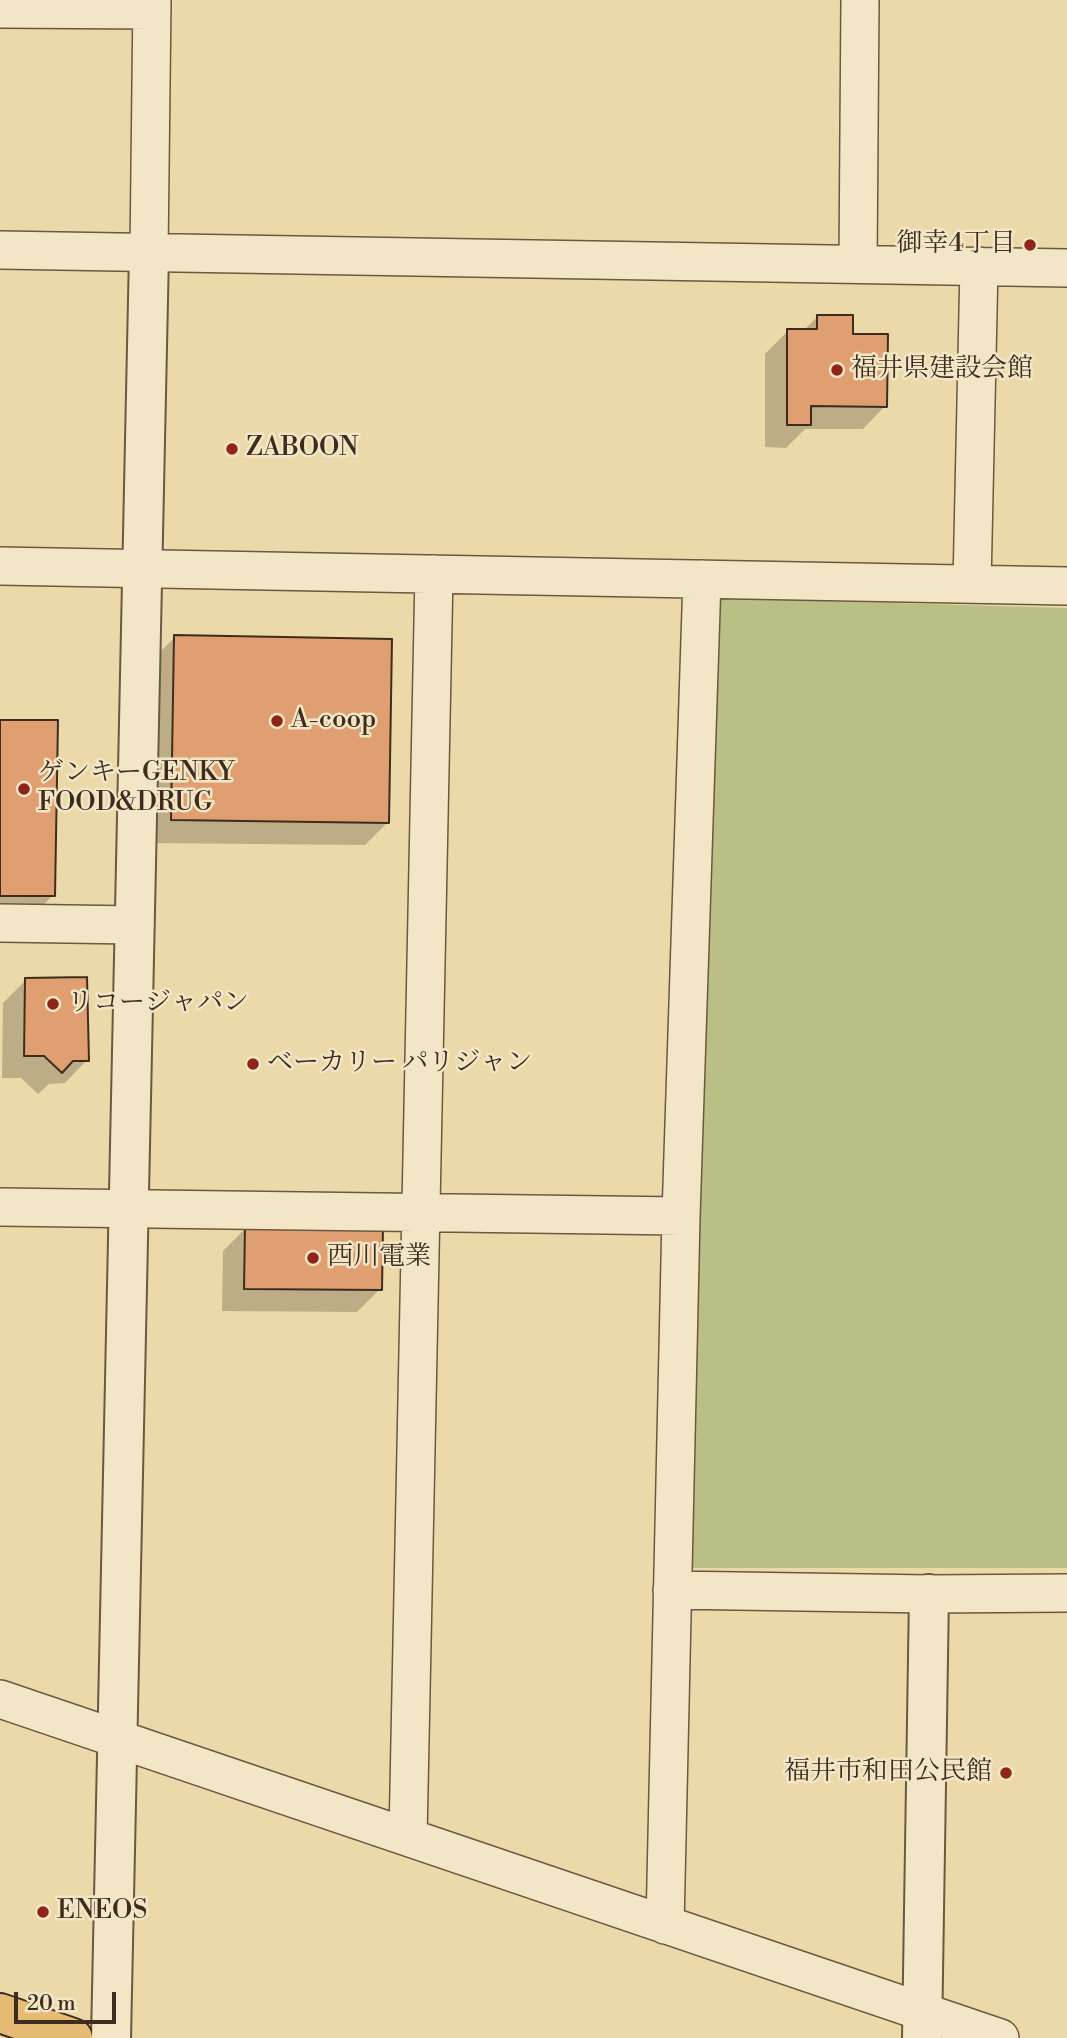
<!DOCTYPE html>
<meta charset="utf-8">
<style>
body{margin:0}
#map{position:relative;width:1067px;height:2038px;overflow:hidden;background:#ecd9a9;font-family:"Libre Bodoni",serif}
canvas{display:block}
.scale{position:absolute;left:14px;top:1992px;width:102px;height:32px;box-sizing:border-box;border:4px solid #3e2d1f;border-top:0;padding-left:9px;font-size:21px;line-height:24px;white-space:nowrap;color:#3e2d1f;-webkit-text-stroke:5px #f3e6c7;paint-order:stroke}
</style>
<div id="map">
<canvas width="1067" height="2038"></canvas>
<div class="scale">20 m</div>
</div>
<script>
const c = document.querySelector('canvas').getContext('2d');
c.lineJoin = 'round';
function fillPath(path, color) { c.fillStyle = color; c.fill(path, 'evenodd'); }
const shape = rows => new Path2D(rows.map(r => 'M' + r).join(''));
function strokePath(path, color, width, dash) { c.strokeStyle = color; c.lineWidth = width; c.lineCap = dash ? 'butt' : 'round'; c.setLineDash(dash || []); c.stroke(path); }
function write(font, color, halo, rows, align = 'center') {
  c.font = font + ' "Libre Bodoni","Noto Serif JP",serif'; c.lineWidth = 5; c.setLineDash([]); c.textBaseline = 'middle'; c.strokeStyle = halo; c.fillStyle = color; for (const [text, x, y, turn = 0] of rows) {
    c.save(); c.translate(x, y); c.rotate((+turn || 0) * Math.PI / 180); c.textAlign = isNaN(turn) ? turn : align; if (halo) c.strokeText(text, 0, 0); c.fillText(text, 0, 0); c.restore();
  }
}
const green = shape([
 [719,598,1067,608,1067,1568,689,1568]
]);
const shadow = shape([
 [818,316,851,336,885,406,863,429,805,429,786,448,765,447,765,354,788,331,803,331],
 [175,637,388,822,365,845,149,843,152,660],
 [0,722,53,895,24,925,0,925],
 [26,980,87,1060,65,1083,49,1084,38,1094,21,1078,2,1078,3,1003],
 [246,1228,380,1289,357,1312,222,1311,223,1251]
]);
const building = shape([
 [817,315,853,315,853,334,888,334,887,407,811,406,811,425,787,425,787,329,817,329,817,315],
 [174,635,392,639,389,823,171,820,174,635],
 [0,720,58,720,55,896,0,896,0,720],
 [87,977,89,1061,73,1061,62,1073,44,1056,24,1056,25,978,87,977],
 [245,1226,383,1227,382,1290,244,1289,245,1226]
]);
const minor = shape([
 [0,9,152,10],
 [0,250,1067,268],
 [149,253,152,0],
 [858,264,860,0],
 [0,566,1067,586],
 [972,584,979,266],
 [0,923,135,925],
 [0,1207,681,1216],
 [672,1590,929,1594,1067,1593],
 [0,1699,1000,2038],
 [408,1837,434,574],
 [665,1925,681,1216,702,579]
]);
const tertiary = shape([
 [111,2038,149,253],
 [922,2038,929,1594]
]);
const primary = shape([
 [0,2013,73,2038]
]);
const markers = [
 [1030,245,7,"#8f2418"],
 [837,370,7,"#8f2418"],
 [232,449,7,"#8f2418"],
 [277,721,7,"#8f2418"],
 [24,789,7,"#8f2418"],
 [53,1004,7,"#8f2418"],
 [253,1064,7,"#8f2418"],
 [313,1258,7,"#8f2418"],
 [1006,1773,7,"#8f2418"],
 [43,1912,7,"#8f2418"]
];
const poiNames = [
 ["御幸4丁目",1016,245,"right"],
 ["福井県建設会館",851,370],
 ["ZABOON",246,449],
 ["A-coop",291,721],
 ["ゲンキーGENKY",38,774],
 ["FOOD&DRUG",38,804],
 ["リコージャパン",67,1004],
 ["ベーカリー パリジャン",267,1064],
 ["西川電業",327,1258],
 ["福井市和田公民館",992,1773,"right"],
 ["ENEOS",57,1912]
];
fillPath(green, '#babf86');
fillPath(shadow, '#0003');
fillPath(building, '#e09f70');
strokePath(building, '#3e2d1f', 2);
strokePath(minor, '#6a5842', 40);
strokePath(tertiary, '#6a5842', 42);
strokePath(primary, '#3e2d1f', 42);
strokePath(minor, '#f3e6c7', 37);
strokePath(tertiary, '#f3e6c7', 38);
strokePath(primary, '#e6bc74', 38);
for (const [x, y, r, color] of markers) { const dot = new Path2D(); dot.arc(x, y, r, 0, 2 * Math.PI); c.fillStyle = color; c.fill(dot); strokePath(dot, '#f3e6c7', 2.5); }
write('26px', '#3e2d1f', '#f3e6c7', poiNames, 'left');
</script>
